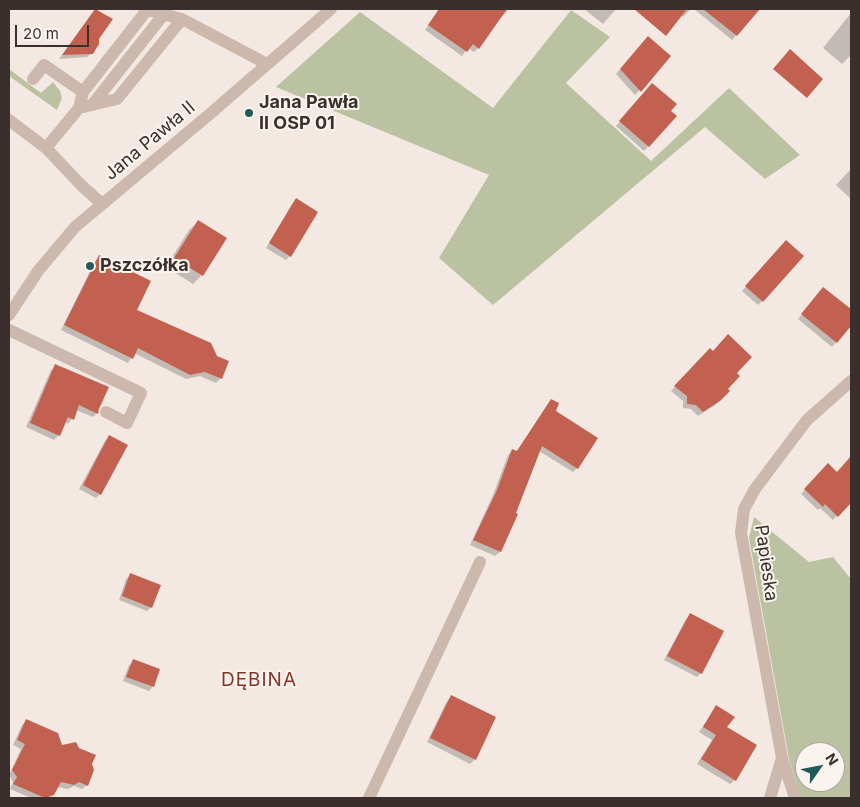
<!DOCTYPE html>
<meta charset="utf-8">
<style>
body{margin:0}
#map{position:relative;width:860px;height:807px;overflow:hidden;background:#f3e9e2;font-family:Inter,sans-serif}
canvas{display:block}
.frame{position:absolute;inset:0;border:10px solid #3a2f2c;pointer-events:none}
.north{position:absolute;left:795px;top:742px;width:50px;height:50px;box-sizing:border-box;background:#faf4ee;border:1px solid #ada5a0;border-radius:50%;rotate:57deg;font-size:14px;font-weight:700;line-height:20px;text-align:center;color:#3a2f2c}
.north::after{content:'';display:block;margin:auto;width:18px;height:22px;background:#225b59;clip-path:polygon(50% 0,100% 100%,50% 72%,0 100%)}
.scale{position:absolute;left:15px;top:25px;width:74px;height:22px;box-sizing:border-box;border:2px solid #3a2f2c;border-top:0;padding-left:6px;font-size:15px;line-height:18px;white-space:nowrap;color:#3a2f2c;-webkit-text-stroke:4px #faf4ee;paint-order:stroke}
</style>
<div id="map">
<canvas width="860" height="807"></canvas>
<div class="frame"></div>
<div class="north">N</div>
<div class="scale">20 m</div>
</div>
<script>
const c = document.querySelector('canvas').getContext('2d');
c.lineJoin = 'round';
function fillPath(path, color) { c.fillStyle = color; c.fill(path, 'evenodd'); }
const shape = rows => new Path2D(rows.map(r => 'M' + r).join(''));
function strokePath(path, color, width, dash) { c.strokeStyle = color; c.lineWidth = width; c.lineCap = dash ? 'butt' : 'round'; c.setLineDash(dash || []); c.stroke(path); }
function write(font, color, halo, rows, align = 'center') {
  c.font = font + ' Inter,sans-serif'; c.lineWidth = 4; c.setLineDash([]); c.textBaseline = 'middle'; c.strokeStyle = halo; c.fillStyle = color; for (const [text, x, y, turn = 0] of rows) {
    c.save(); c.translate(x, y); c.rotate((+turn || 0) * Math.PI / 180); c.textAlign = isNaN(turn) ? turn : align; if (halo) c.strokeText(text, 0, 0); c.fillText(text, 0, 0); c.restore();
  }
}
const green = shape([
 [571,10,610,37,566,83,651,161,729,88,800,155,765,179,705,127,493,305,439,258,489,175,276,87,360,12,493,108],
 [9,69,41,93,53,82,60,91,62,98,57,110,9,76],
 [754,517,809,562,833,557,851,579,851,798,801,798,789,759,749,538],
 [805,752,835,752,835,782,805,782]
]);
const shadow = shape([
 [96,9,111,19,97,38,92,53,87,57,59,59],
 [439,9,509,9,501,18,500,17,478,48,474,52,468,48,462,56,425,30],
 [584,9,616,9,603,24],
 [673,9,691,9,683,17],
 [694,9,743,9,752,16,732,40],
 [851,13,851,55,842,64,823,48],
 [643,42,669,56,635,95,616,74],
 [648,89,675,116,644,151,616,126],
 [851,169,851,197,850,198,836,185],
 [296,200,290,256,286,260,266,248,292,204],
 [199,221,202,275,193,284,166,267,189,230],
 [782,246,762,301,758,305,742,291],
 [99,257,135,311,221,378,216,383,200,376,186,379,134,353,128,363,61,330,95,261],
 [823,288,851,311,851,324,832,347,798,319],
 [711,350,735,373,726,389,729,391,715,405,698,416,691,409,683,408,683,401,671,391],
 [55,366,97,413,93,417,76,410,72,419,68,424,65,422,59,435,54,440,26,427,51,370],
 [552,400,577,468,573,472,539,451,514,513,517,514,500,552,495,556,470,545,493,495,508,455,512,451,516,452],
 [110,436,100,494,96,498,79,489,105,441],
 [828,465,837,473,842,469,851,477,851,501,833,520,820,508,818,510,801,494],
 [131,575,151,607,147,611,119,600,126,579],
 [690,615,701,673,697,677,664,660,686,619],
 [134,661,153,686,149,691,123,681,129,665],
 [451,697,495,718,475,759,470,764,427,742,447,701],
 [716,707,726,728,735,780,730,784,697,764,712,740,699,732],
 [27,720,61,746,91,764,87,785,82,789,74,786,68,789,57,787,49,798,31,798,10,789,13,782,9,775,21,749,13,745,22,725]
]);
const building = shape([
 [95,9,113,19,99,39,99,44,93,54,62,55],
 [439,9,507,9,479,49,473,44,467,52,428,25],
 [634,9,687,9,666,36],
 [703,9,760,9,737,36],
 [648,36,671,56,641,92,620,69],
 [790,49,823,79,807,98,773,69],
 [652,83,677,104,671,111,677,116,649,147,619,121],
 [296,198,318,212,291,257,269,243],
 [198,220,227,238,203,276,174,258],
 [786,240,804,256,763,302,745,286],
 [99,255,151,281,137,310,211,343,217,356,229,361,222,379,205,372,190,375,138,348,133,359,64,325],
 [823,287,851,309,851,326,837,343,801,314],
 [728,334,752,357,737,373,740,376,728,389,730,391,720,401,703,412,696,405,687,404,687,396,674,386,710,348,713,351],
 [55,364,109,387,99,409,98,414,79,405,74,420,68,417,60,436,30,423],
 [551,399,559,403,556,411,598,438,578,469,542,446,516,513,518,514,501,552,473,540,497,490,512,449,517,451],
 [109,435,128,445,101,495,83,485],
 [851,456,851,503,838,517,825,504,823,507,804,489,828,463,837,472],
 [130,573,161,585,152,608,122,596],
 [690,613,724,631,702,674,667,656],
 [133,659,160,669,154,687,126,677],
 [451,695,496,717,476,760,430,738],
 [716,705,735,717,727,727,757,745,736,781,701,759,716,735,703,727],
 [26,719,58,733,62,745,76,742,79,748,96,755,92,764,94,770,88,786,79,782,74,785,61,782,54,795,45,798,13,784,17,777,12,770,25,744,17,740]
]);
const minor = shape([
 [144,9,182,19,267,64],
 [33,79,44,65,83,92],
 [92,105,164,14],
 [79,108,83,92,147,10],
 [9,120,46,148,81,185,102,204],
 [46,148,79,108,117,99,182,19],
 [9,315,38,271,75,227,211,113,331,9],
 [9,330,141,393,127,423,106,412],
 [369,798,480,562],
 [770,798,782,758],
 [795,798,782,758,741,533,744,509,755,489,807,420,851,381]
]);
const markers = [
 [249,113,5,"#225b59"],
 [90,266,5,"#225b59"]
];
const poiNames = [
 ["Jana Pawła",259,103],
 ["II OSP 01",259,124],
 ["Pszczółka",100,266]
];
const streetNames = [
 ["Jana Pawła II",150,141,-40],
 ["Papieska",766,563,82]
];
const neighbourhoodNames = [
 ["DĘBINA",259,680]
];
fillPath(green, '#bbc2a1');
fillPath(shadow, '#0003');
fillPath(building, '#c36150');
strokePath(minor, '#ccb8ad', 12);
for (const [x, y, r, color] of markers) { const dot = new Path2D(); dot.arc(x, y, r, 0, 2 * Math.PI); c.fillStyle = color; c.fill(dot); strokePath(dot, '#faf4ee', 2); }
write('bold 18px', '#3a2f2c', '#faf4ee', poiNames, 'left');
write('18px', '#3a2f2c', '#faf4ee', streetNames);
c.letterSpacing = '1px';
write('19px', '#873427', '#faf4ee', neighbourhoodNames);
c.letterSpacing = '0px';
</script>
